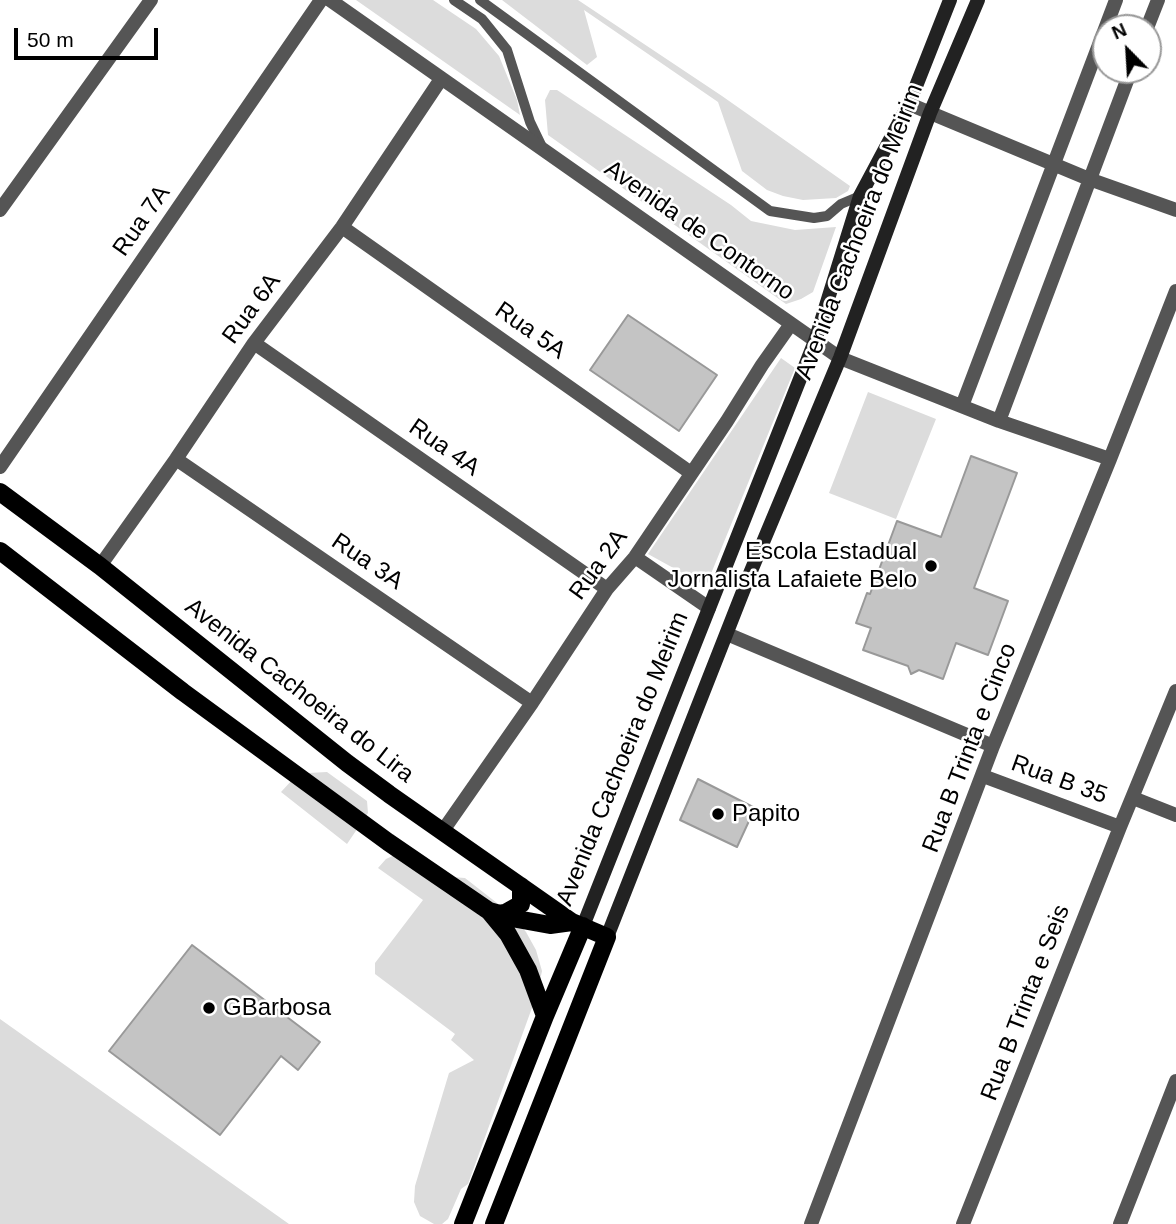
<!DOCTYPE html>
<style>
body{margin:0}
#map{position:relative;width:1176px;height:1224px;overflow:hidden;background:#fff;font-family:Helvetica,sans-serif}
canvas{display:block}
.north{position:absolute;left:1092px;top:14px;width:70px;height:70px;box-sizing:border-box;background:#fff;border:2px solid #999;border-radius:50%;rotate:336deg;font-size:19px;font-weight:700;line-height:28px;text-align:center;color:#000}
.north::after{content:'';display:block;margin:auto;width:24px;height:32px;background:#000;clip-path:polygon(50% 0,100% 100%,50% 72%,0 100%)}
.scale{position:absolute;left:14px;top:28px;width:144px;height:32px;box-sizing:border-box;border:4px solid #000;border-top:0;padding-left:9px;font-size:21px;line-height:24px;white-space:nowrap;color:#000;-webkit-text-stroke:5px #fff;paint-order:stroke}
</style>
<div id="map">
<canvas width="1176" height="1224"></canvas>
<div class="north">N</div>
<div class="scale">50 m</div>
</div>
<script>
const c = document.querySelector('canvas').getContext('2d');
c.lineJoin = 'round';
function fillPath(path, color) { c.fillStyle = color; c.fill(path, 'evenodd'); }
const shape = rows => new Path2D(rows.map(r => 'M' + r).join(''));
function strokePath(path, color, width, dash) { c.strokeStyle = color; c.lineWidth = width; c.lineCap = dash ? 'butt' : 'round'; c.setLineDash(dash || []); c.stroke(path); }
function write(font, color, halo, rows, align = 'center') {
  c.font = font + ' Helvetica,sans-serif'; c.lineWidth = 5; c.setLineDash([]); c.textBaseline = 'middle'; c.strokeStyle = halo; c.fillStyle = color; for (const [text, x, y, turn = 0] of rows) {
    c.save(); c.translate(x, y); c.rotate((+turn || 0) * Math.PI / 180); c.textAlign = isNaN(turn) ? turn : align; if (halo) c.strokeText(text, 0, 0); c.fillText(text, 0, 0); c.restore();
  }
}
const green = shape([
 [356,0,433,0,476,29,499,56,517,100,520,115],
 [502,0,578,0,722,96,850,186,848,191,836,198,803,200,783,196,767,190,742,171,718,102,584,10,597,57,587,65],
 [550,90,557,90,731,205,751,221,795,230,836,227,813,292,801,299,786,304,548,135,545,100],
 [781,358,795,368,706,586,648,554],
 [868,392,936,419,896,519,829,493],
 [327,772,367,801,368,813,347,844,281,792,293,779,309,773],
 [399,853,451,877,465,878,511,914,526,932,536,950,542,971,537,994,468,1184,461,1189,448,1219,442,1224,434,1224,420,1216,414,1202,415,1186,449,1073,474,1060,451,1040,455,1034,375,974,375,963,423,900,378,868,386,859],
 [0,1019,289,1224,0,1224]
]);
const building = shape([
 [628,315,717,375,679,431,590,370,628,315],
 [971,456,1017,473,974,588,1008,601,988,655,956,643,943,679,919,670,911,674,908,666,863,650,871,628,856,623,867,593,870,594,897,521,941,537,971,456],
 [698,779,755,808,737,847,680,820,698,779],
 [192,945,320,1042,298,1070,281,1056,220,1135,109,1051,192,945]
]);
const lane = shape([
 [454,0,482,19,507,50,530,122,543,149],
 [480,0,770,211,814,218,827,216,841,204,860,196]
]);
const street = shape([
 [330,0,840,358,999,421,1110,459],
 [1147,28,1158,0],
 [909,104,1089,179,1176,210],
 [0,210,151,0],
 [342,227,691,473],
 [254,343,607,589],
 [962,406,1116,0],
 [999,421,1131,70],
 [176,459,532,703],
 [0,467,321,0],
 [635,557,709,608],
 [100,566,176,459,254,343,342,227,441,79],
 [727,634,993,746],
 [983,776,1120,827],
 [1133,798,1176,815],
 [442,832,532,703,607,589,635,557,727,421,762,365,791,324],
 [811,1224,993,746,1110,459,1176,291],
 [963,1224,1120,827,1176,691],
 [1120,1224,1176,1081]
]);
const secondary = shape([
 [583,926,815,341,860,196,909,104,950,0],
 [607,937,751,571,840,358,930,113,978,0]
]);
const primary = shape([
 [0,492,100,566,347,763,389,794,572,922,607,937,494,1224],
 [0,551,183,692,388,842,489,911,517,919,550,925,572,922],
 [489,911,508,934,528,970,545,1016],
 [498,914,505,913,521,904,521,886],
 [463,1224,545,1016,583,926]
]);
const markers = [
 [931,566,7,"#000"],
 [718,814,7,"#000"],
 [209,1008,7,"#000"]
];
const streetNames = [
 ["Rua 7A",142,221,-55],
 ["Avenida de Contorno",699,231,35],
 ["Avenida Cachoeira do Meirim",860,232,-69],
 ["Rua 6A",252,309,-54],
 ["Rua 5A",530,331,35],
 ["Rua 4A",444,448,35],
 ["Rua 3A",367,562,34],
 ["Rua 2A",599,565,-54],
 ["Avenida Cachoeira do Lira",299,691,38],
 ["Rua B Trinta e Cinco",970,748,-69],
 ["Avenida Cachoeira do Meirim",623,759,-68],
 ["Rua B 35",1059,780,20],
 ["Rua B Trinta e Seis",1026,1003,-69]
];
const poiNames = [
 ["Escola Estadual",917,552,"right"],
 ["Jornalista Lafaiete Belo",917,580,"right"],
 ["Papito",732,814],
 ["GBarbosa",223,1008]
];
fillPath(green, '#dcdcdc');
fillPath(building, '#c4c4c4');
strokePath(building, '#999', 2);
strokePath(lane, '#555', 10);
strokePath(street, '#555', 14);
strokePath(secondary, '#222', 14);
strokePath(primary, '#000', 18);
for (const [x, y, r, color] of markers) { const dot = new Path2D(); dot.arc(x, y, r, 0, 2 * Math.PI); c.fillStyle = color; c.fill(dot); strokePath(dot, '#fff', 2.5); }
write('24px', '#000', '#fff', streetNames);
write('24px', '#000', '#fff', poiNames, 'left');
</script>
